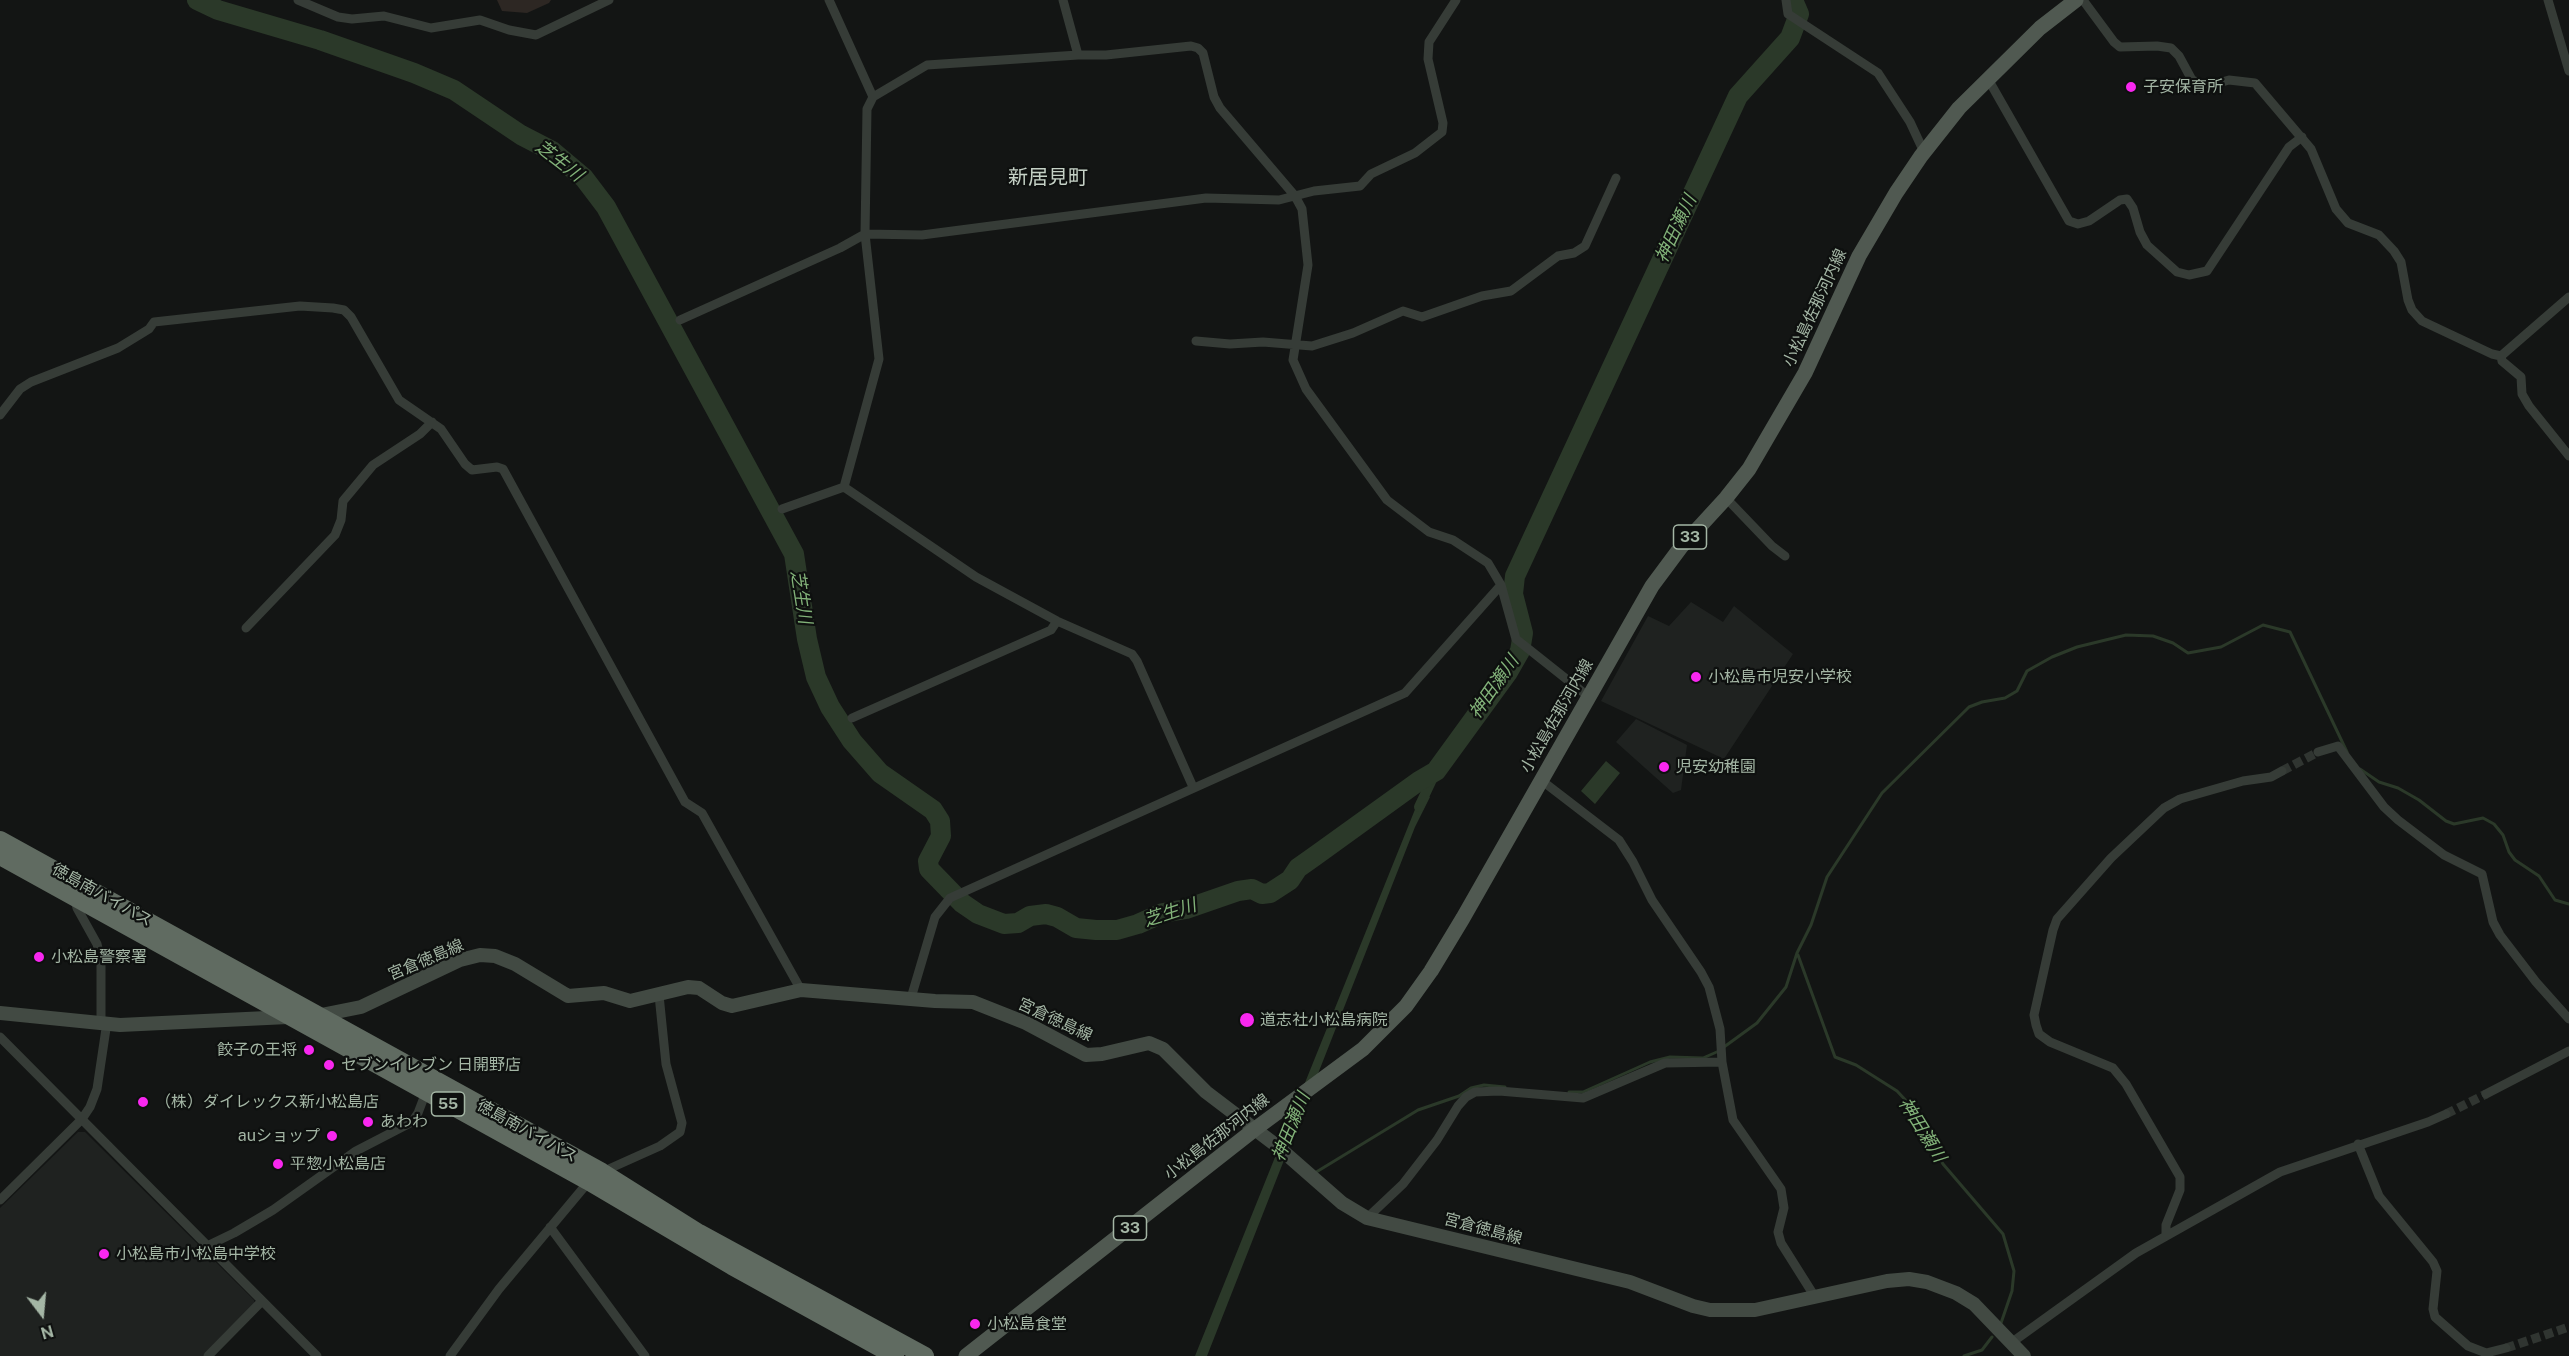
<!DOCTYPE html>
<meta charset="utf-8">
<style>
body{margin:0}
#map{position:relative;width:2569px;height:1356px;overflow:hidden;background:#131514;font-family:"Public Sans",sans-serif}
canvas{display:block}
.north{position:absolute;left:12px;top:1284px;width:60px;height:60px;-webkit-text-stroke:4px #0e100f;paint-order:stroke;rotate:164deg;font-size:16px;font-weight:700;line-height:24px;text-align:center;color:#a4b6a5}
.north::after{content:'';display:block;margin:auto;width:21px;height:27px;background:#a4b6a5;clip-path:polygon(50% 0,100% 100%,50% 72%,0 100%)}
</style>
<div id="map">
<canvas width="2569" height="1356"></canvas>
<div class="north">N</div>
</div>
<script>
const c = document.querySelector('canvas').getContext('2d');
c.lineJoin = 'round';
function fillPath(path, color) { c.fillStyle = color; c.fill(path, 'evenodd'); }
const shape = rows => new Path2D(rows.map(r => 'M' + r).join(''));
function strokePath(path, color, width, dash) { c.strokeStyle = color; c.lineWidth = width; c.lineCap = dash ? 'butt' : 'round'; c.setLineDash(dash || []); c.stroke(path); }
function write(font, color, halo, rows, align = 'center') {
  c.font = font + ' "Public Sans","Noto Sans JP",sans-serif'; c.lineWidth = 4.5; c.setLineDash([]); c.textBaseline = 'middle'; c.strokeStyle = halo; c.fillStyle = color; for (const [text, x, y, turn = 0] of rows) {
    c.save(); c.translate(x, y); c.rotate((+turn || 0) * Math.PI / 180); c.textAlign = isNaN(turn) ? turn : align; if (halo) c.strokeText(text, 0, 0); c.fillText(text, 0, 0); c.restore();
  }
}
const built = shape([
 [1691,602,1723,622,1734,606,1793,654,1724,759,1601,701,1648,616,1669,626],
 [1636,719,1687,745,1681,790,1673,793,1616,742],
 [78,1132,85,1132,254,1300,255,1306,204,1356,0,1356,0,1208]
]);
const green = shape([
 [497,0,551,0,549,3,527,13,502,11]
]);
const water = shape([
 [1606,761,1620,773,1595,804,1581,791],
 [1422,792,1430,797,1415,827,1207,1356,1195,1356]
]);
const stream = shape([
 [2360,769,2379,782,2398,788,2419,800,2446,821,2454,824,2483,818,2494,824,2503,835,2509,852,2515,860,2539,876,2555,900,2569,904],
 [1798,955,1835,1057,1856,1065,1897,1091,1911,1106,1943,1164,2003,1234,2014,1271,2012,1291,2000,1326],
 [1724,1047,1757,1023,1786,987,1797,953,1811,925,1827,877,1882,793,1969,707,1982,702,2005,698,2017,691,2027,671,2052,657,2077,647,2126,635,2153,636,2173,643,2188,653,2221,647,2263,625,2290,632,2347,752],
 [1569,1092,1583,1092,1650,1062,1670,1057,1703,1058,1719,1051],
 [1313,1174,1418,1110,1459,1096,1471,1088,1484,1085,1505,1087],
 [1964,1356,1982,1350,1992,1337]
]);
const canal = shape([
 [1419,807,1436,771]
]);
const river = shape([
 [197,0,218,10,320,40,414,73,454,90,521,135,552,151,584,178,606,207,794,554,807,639,816,677,830,707,852,741,880,773,933,810,940,821,941,836,928,861,929,869,962,903,978,914,1004,924,1018,923,1030,916,1046,914,1057,917,1076,928,1096,930,1117,930,1138,924,1163,913,1186,909,1238,891,1252,889,1262,894,1270,893,1290,880,1298,868,1315,856,1419,781,1436,771,1508,672,1520,651,1523,633,1513,594,1515,576,1738,96,1790,38,1799,14,1793,0]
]);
const streetTunnel = shape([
 [2282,771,2318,752],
 [2446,1114,2486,1094],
 [2506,1348,2569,1327]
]);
const street = shape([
 [298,0,338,17,352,19,384,16,431,28,480,20,509,30,536,35,609,0],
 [829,0,873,97],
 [1063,0,1078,55],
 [1786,0,1788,14,1878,73,1910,122,1924,152],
 [2083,0,2114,42,2120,47,2157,46,2171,48,2179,56,2192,80,2202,84,2215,84,2229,80,2255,83,2311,149,2336,209,2348,223,2379,235,2394,251,2401,262,2408,300,2412,310,2422,321,2492,354,2501,356,2569,297],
 [2548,0,2569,71],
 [1988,79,2069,221,2078,224,2089,221,2120,200,2127,199,2133,208,2140,232,2147,245,2177,272,2189,275,2207,271,2289,147,2302,137],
 [680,320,840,248,865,234,922,235,1206,198,1279,200,1314,191,1360,186,1371,174,1415,153,1442,132,1443,123,1428,59,1429,42,1456,0],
 [1196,341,1230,344,1263,342,1312,346,1353,333,1403,311,1422,317,1482,296,1511,291,1558,256,1574,253,1585,246,1616,178],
 [2501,356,2502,361,2521,377,2522,394,2529,406,2569,456],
 [0,415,20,389,31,382,118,348,149,329,154,322,300,306,333,308,344,310,351,317,399,400,441,429,465,464,472,470,497,467,503,469,685,802,702,813,801,990],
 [844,487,879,359,865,234,867,109,873,97,927,65,1078,55,1106,55,1191,46,1198,48,1203,53,1214,97,1220,108,1295,196,1302,209,1308,265,1293,360,1306,389,1387,500,1429,532,1453,540,1488,563,1501,585,1516,639,1589,697],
 [844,487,976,577,1057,621,1132,654,1137,661,1193,787],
 [1726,498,1772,546,1785,556],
 [782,509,844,487],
 [246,628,335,535,341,520,343,501,373,465,420,434,432,422],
 [852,718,1051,630,1057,621],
 [2318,752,2338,746,2384,807,2398,820,2444,855,2482,874,2493,922,2500,935,2536,982,2569,1019],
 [1541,780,1619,840,1633,862,1652,900,1701,972,1709,987,1720,1029,1722,1062,1733,1120,1781,1189,1784,1208,1778,1232,1781,1243,1815,1297],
 [75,899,77,908,97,944,101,961,101,1021],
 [911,998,935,917,950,898,1405,693,1501,585],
 [0,1037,317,1356],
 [2486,1094,2569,1051],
 [2358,1144,2379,1196,2433,1262,2437,1271,2433,1309,2435,1317,2468,1346,2486,1353,2487,1356],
 [602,1172,660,1146,680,1132,682,1123,666,1064,659,995],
 [0,1200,82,1119,90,1107,97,1089,107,1022],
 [1367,1218,1403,1184,1437,1140,1458,1106,1466,1097,1475,1092,1499,1091,1583,1098,1665,1063,1722,1062],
 [550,1227,645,1356],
 [2166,1234,2166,1225,2180,1190,2180,1177,2126,1084,2113,1068,2050,1042,2039,1034,2036,1025,2034,1015,2053,930,2057,919,2111,858,2164,808,2180,799,2243,781,2271,777,2282,771],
 [207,1246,234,1233,273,1210,356,1151,412,1122,418,1113,426,1092],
 [2011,1343,2136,1253,2280,1172,2428,1122,2446,1114],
 [2486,1353,2506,1348],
 [208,1356,262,1301],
 [450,1356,499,1289,590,1180]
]);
const secondary = shape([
 [0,1013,120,1025,288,1017],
 [316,1016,361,1007,460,960,480,955,495,956,515,964,568,996,604,993,630,1001,688,987,699,988,722,1003,732,1006,801,990,935,1001,973,1002,1026,1023,1086,1055,1102,1054,1149,1043,1163,1049,1206,1092,1277,1146,1342,1203,1367,1218,1630,1282,1693,1306,1710,1310,1755,1310,1887,1281,1909,1279,1927,1282,1956,1293,1974,1304,2024,1356]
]);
const primary = shape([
 [966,1356,1255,1129,1363,1049,1406,1006,1431,971,1463,918,1652,586,1681,547,1726,498,1749,469,1805,373,1859,256,1896,193,1921,156,1959,108,2040,28,2076,0]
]);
const highway = shape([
 [0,840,602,1172,699,1233,925,1356],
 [0,856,588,1181,732,1266,895,1356]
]);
const markers = [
 [2131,87,6,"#f827ef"],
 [1696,677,6,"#f827ef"],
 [1664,767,6,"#f827ef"],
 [39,957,6,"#f827ef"],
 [1247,1020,8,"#f827ef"],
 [309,1050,6,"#f827ef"],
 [329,1065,6,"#f827ef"],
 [143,1102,6,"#f827ef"],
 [368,1122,6,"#f827ef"],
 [332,1136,6,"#f827ef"],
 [278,1164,6,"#f827ef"],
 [104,1254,6,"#f827ef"],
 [975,1324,6,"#f827ef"]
];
const shields = [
 [1690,537,33],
 [448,1104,33],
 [1130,1228,33]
];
const shieldNames = [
 ["33",1690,537],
 ["55",448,1104],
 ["33",1130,1228]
];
const poiNames = [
 ["子安保育所",2143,87],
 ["小松島市児安小学校",1708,677],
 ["児安幼稚園",1676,767],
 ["小松島警察署",51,957],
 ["道志社小松島病院",1260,1020],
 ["餃子の王将",297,1050,"right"],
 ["セブンイレブン 日開野店",341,1065],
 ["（株）ダイレックス新小松島店",155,1102],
 ["あわわ",380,1122],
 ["auショップ",320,1136,"right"],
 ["平惣小松島店",290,1164],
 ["小松島市小松島中学校",116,1254],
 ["小松島食堂",987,1324]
];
const streetNames = [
 ["小松島佐那河内線",1815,308,-65],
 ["小松島佐那河内線",1557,716,-60],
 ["徳島南バイパス",102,895,29],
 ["宮倉徳島線",426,960,-23],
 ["宮倉徳島線",1055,1020,25],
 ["徳島南バイパス",527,1131,29],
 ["小松島佐那河内線",1217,1137,-38],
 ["宮倉徳島線",1483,1229,15]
];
const waterNames = [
 ["芝生川",559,161,38],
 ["神田瀬川",1676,229,-65],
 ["芝生川",801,597,81],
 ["神田瀬川",1494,687,-55],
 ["芝生川",1170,913,-18],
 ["神田瀬川",1291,1127,-68],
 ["神田瀬川",1922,1130,58]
];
const quarterNames = [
 ["新居見町",1048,178]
];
fillPath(built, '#1f2220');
fillPath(green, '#2d2723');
fillPath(water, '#2b3929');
strokePath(stream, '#2b3929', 3);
strokePath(canal, '#2b3929', 10);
strokePath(river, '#2b3929', 20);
strokePath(streetTunnel, '#303531', 9, [9, 4.5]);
strokePath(street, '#363c37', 9);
strokePath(secondary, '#424a43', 14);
strokePath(primary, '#505951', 15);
strokePath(highway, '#606b61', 18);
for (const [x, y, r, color] of markers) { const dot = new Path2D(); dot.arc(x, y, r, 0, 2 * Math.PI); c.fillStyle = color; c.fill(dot); strokePath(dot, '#0e100f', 2); }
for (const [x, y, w] of shields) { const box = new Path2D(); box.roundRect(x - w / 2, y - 12, w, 24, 4.5); c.fillStyle = '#0e100f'; c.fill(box); strokePath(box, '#a4b6a5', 1.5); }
write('bold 15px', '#a4b6a5', null, shieldNames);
write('16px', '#a4b6a5', '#0e100f', poiNames, 'left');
write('16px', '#a4b6a5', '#0e100f', streetNames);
write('italic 18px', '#82b279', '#0e100f', waterNames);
write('20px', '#c5d1c6', '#0e100f', quarterNames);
</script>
